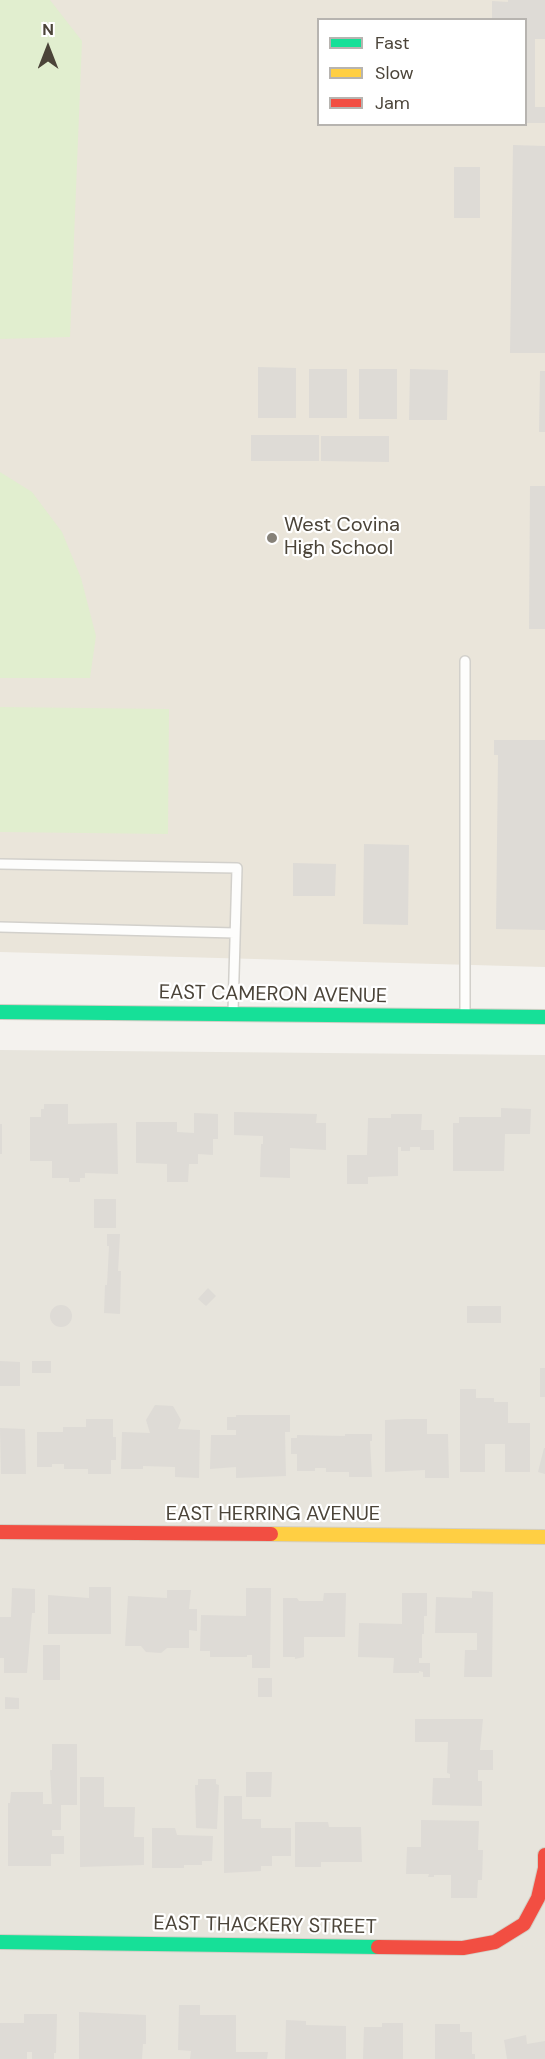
<!DOCTYPE html>
<style>
body{margin:0}
#map{position:relative;width:545px;height:2059px;overflow:hidden;background:#f4f2ee;font-family:"DM Sans",sans-serif}
canvas{display:block}
.legend{position:absolute;left:317px;top:18px;width:210px;height:108px;box-sizing:border-box;background:#fff;border:2px solid #b7b4b0;margin:0;padding:8px 10px;list-style:none;font-size:18px;color:#4b4439}
.legend li{display:flex;align-items:center;gap:12px;height:30px}
.legend b{width:30px;border:2px solid #b7b4b0}
.north{position:absolute;left:18px;top:18px;width:60px;height:60px;-webkit-text-stroke:4px #fff;paint-order:stroke;rotate:0deg;font-size:16px;font-weight:700;line-height:24px;text-align:center;color:#4b4439}
.north::after{content:'';display:block;margin:auto;width:21px;height:27px;background:#4b4439;clip-path:polygon(50% 0,100% 100%,50% 72%,0 100%)}
</style>
<div id="map">
<canvas width="545" height="2059"></canvas>
<ul class="legend">
<li><b style="height:8px;background:#16e098"></b>Fast</li>
<li><b style="height:8px;background:#ffcf43"></b>Slow</li>
<li><b style="height:8px;background:#f24e42"></b>Jam</li>
</ul>
<div class="north">N</div>
</div>
<script>
const c = document.querySelector('canvas').getContext('2d');
c.lineJoin = 'round';
function fillPath(path, color) { c.fillStyle = color; c.fill(path, 'evenodd'); }
const shape = rows => new Path2D(rows.map(r => 'M' + r).join(''));
function strokePath(path, color, width, dash) { c.strokeStyle = color; c.lineWidth = width; c.lineCap = dash ? 'butt' : 'round'; c.setLineDash(dash || []); c.stroke(path); }
function write(font, color, halo, rows, align = 'center') {
  c.font = font + ' "DM Sans",sans-serif'; c.lineWidth = 4.5; c.setLineDash([]); c.textBaseline = 'middle'; c.strokeStyle = halo; c.fillStyle = color; for (const [text, x, y, turn = 0] of rows) {
    c.save(); c.translate(x, y); c.rotate((+turn || 0) * Math.PI / 180); c.textAlign = isNaN(turn) ? turn : align; if (halo) c.strokeText(text, 0, 0); c.fillText(text, 0, 0); c.restore();
  }
}
const residential = shape([
 [0,1050,545,1055,545,2059,0,2059]
]);
const education = shape([
 [0,0,545,0,545,967,0,952],
 [318,20,526,20,526,124,318,124]
]);
const green = shape([
 [0,0,50,0,82,41,70,337,0,339],
 [0,472,32,492,62,532,81,578,96,636,90,678,0,678],
 [0,707,169,709,168,834,0,832]
]);
const building = shape([
 [508,0,545,0,545,39,535,39,535,107,545,107,545,123,526,123,526,20,492,20,492,1,508,2],
 [513,145,545,146,545,353,510,353],
 [454,167,480,167,480,218,454,218],
 [258,367,296,368,296,418,258,418],
 [309,369,347,369,347,418,309,418],
 [359,369,397,369,397,419,359,419],
 [410,369,448,370,447,420,409,420],
 [540,371,545,371,545,432,539,432],
 [251,435,319,435,319,461,251,461],
 [321,436,389,436,389,462,321,461],
 [530,486,545,486,545,629,529,629],
 [494,740,545,740,545,930,496,929,498,755,494,755],
 [364,844,409,845,408,925,363,924],
 [293,863,336,864,335,896,293,896],
 [44,1104,68,1104,68,1124,117,1123,118,1174,85,1173,85,1178,80,1178,80,1182,69,1182,69,1178,52,1178,52,1161,30,1161,30,1117,41,1117,41,1109,44,1109],
 [501,1108,531,1109,530,1134,505,1134,504,1171,453,1171,453,1123,459,1123,459,1117,501,1117],
 [234,1112,317,1114,316,1123,326,1123,326,1150,290,1148,290,1178,260,1177,261,1144,263,1144,263,1136,234,1135],
 [194,1113,218,1114,218,1139,213,1139,213,1155,198,1154,198,1164,189,1164,188,1182,167,1182,167,1164,136,1163,136,1122,177,1122,177,1132,194,1133],
 [391,1114,422,1114,421,1130,434,1130,434,1150,420,1150,420,1147,410,1147,410,1151,401,1151,401,1147,398,1147,398,1176,368,1177,368,1184,347,1184,347,1155,367,1155,368,1118,391,1118],
 [0,1124,2,1124,2,1154,0,1154],
 [94,1199,116,1199,116,1228,94,1228],
 [107,1234,120,1234,118,1271,121,1271,120,1314,104,1313,105,1285,107,1285,109,1246,107,1246],
 [208,1288,216,1296,206,1306,198,1299],
 '50 1316a11 11 0 1 1 22 0a11 11 0 1 1-22 0Z',
 [467,1306,501,1306,501,1323,467,1323],
 [0,1361,20,1362,20,1386,0,1386],
 [32,1361,51,1361,51,1373,32,1373],
 [540,1368,545,1368,545,1397,540,1397],
 [460,1389,476,1389,476,1398,494,1398,494,1402,508,1402,508,1423,530,1423,530,1472,505,1472,505,1444,485,1444,485,1472,460,1472],
 [155,1405,173,1406,181,1420,178,1429,200,1430,199,1478,175,1477,175,1467,143,1466,143,1469,121,1469,122,1432,150,1433,146,1420],
 [236,1415,290,1415,290,1432,285,1432,286,1476,236,1478,236,1467,210,1469,211,1435,236,1435,236,1430,227,1430,227,1417,236,1417],
 [86,1419,113,1419,113,1437,116,1437,116,1460,111,1460,111,1474,88,1474,88,1469,64,1469,64,1464,52,1464,52,1467,37,1467,37,1432,63,1432,63,1427,86,1427],
 [405,1419,427,1419,427,1434,448,1434,449,1478,425,1478,425,1470,385,1472,385,1420],
 [0,1428,25,1429,26,1474,1,1474],
 [345,1434,372,1434,372,1441,370,1441,372,1477,349,1477,349,1472,326,1472,326,1468,315,1468,315,1471,297,1471,297,1454,291,1454,291,1438,297,1438,297,1435,345,1436],
 [544,1448,545,1448,545,1474,538,1472],
 [89,1587,111,1587,111,1634,48,1634,48,1595,89,1598],
 [12,1588,35,1589,35,1613,32,1613,27,1673,4,1673,4,1658,0,1658,0,1617,11,1617],
 [246,1588,271,1588,270,1668,252,1668,252,1655,247,1655,247,1657,210,1657,210,1651,200,1651,201,1615,246,1616],
 [167,1590,191,1590,189,1609,197,1609,197,1631,189,1630,189,1648,167,1648,161,1653,146,1652,141,1646,125,1646,128,1596,167,1598],
 [472,1591,493,1592,492,1677,464,1677,465,1650,477,1650,477,1633,435,1633,436,1597,472,1598],
 [324,1593,346,1593,345,1637,304,1637,304,1657,295,1659,295,1657,283,1657,283,1598,297,1598,299,1601,323,1601],
 [402,1593,427,1593,427,1616,424,1616,424,1634,422,1634,422,1658,419,1658,419,1663,430,1663,430,1677,423,1677,423,1672,419,1671,419,1673,393,1673,394,1658,358,1657,359,1623,402,1624],
 [43,1645,60,1645,60,1680,43,1680],
 [258,1678,272,1678,272,1697,258,1697],
 [5,1697,19,1698,19,1709,5,1709],
 [415,1719,483,1719,480,1750,493,1750,493,1770,478,1770,478,1781,482,1781,482,1806,432,1805,433,1778,450,1778,450,1774,447,1773,448,1742,415,1742],
 [52,1744,77,1744,77,1805,61,1805,61,1830,52,1830,52,1836,64,1836,64,1854,51,1854,51,1866,8,1866,8,1803,10,1803,11,1792,43,1792,43,1804,52,1804,50,1770,52,1770],
 [246,1772,272,1772,271,1797,246,1797],
 [80,1777,104,1777,104,1807,135,1807,134,1837,144,1837,144,1865,80,1867],
 [198,1779,216,1779,216,1784,219,1785,217,1829,196,1828,195,1785,198,1785],
 [224,1796,242,1796,242,1819,261,1819,261,1828,291,1828,291,1856,272,1856,272,1866,261,1866,261,1871,224,1873],
 [421,1820,479,1821,478,1850,483,1850,482,1880,478,1880,477,1898,451,1898,451,1875,434,1875,434,1877,428,1877,429,1874,406,1874,407,1847,421,1847],
 [295,1822,328,1822,329,1827,361,1827,362,1862,321,1862,321,1867,295,1867],
 [152,1828,175,1828,177,1835,213,1836,212,1861,202,1861,202,1865,184,1865,184,1868,152,1868],
 [179,2005,200,2005,200,2015,236,2015,236,2052,268,2052,267,2059,190,2059,191,2051,178,2050],
 [79,2012,146,2015,146,2044,143,2044,142,2059,79,2059],
 [24,2014,57,2014,56,2053,54,2053,54,2059,32,2059,32,2052,27,2052,27,2059,0,2059,0,2023,24,2023],
 [286,2020,306,2021,306,2025,346,2026,346,2059,285,2059],
 [382,2023,403,2023,403,2059,363,2059,364,2027,382,2027],
 [435,2024,460,2024,460,2032,472,2032,472,2054,475,2054,475,2059,435,2059],
 [526,2035,527,2044,545,2041,545,2059,507,2059,504,2040]
]);
const lane = shape([
 [0,864,237,868,233,1012],
 [0,927,235,933],
 [465,1016,465,661]
]);
const fast = shape([
 [0,1012,545,1017],
 [0,1942,378,1947]
]);
const slow = shape([
 [271,1534,545,1537]
]);
const jam = shape([
 [0,1532,271,1534],
 [378,1947,463,1948,495,1942,524,1924,538,1898,545,1868,545,1855]
]);
const markers = [
 [272,538,6,"#868178"]
];
const poiNames = [
 ["West Covina",284,526],
 ["High School",284,549]
];
const streetNames = [
 ["EAST CAMERON AVENUE",273,995,1],
 ["EAST HERRING AVENUE",273,1515],
 ["EAST THACKERY STREET",265,1926,1]
];
fillPath(residential, '#e7e4dc');
fillPath(education, '#eae5da');
fillPath(green, '#e1eecf');
fillPath(building, '#dedbd6');
strokePath(lane, '#d2d0cb', 12);
strokePath(fast, '#d3cfc5', 16);
strokePath(slow, '#d3cfc5', 16);
strokePath(jam, '#d3cfc5', 16);
strokePath(lane, '#fdfdfc', 9);
strokePath(fast, '#16e098', 14);
strokePath(slow, '#ffcf43', 14);
strokePath(jam, '#f24e42', 14);
for (const [x, y, r, color] of markers) { const dot = new Path2D(); dot.arc(x, y, r, 0, 2 * Math.PI); c.fillStyle = color; c.fill(dot); strokePath(dot, '#fff', 2); }
write('20px', '#4b4439', '#fff', poiNames, 'left');
write('20px', '#4b4439', '#fff', streetNames);
</script>
